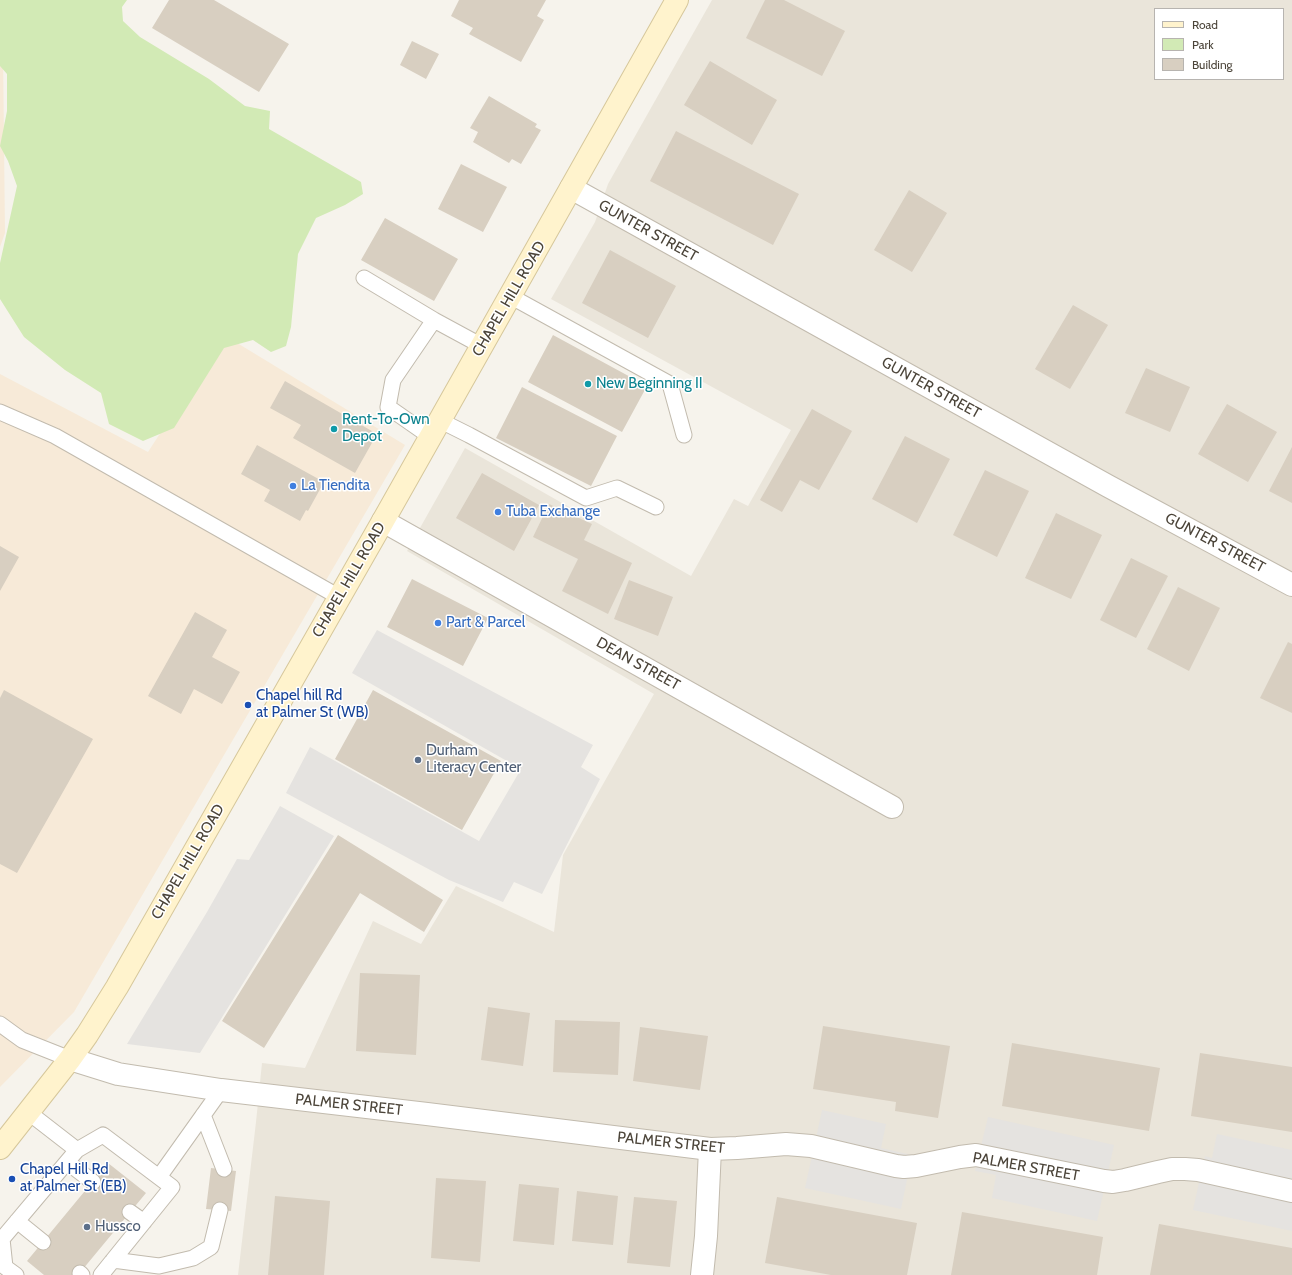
<!DOCTYPE html>
<style>
body{margin:0}
#map{position:relative;width:1292px;height:1275px;overflow:hidden;background:#f6f3ec;font-family:Cabin,sans-serif}
canvas{display:block}
.legend{position:absolute;left:1154px;top:8px;width:130px;height:72px;box-sizing:border-box;background:#fff;border:1px solid #b7b4b0;margin:0;padding:5px 7px;list-style:none;font-size:12px;color:#4b4439}
.legend li{display:flex;align-items:center;gap:8px;height:20px}
.legend b{width:20px;border:1px solid #b7b4b0}
</style>
<div id="map">
<canvas width="1292" height="1275"></canvas>
<ul class="legend">
<li><b style="height:5px;background:#fff3cd"></b>Road</li>
<li><b style="height:11px;background:#d2eab5"></b>Park</li>
<li><b style="height:11px;background:#d8cfc1"></b>Building</li>
</ul>
</div>
<script>
const c = document.querySelector('canvas').getContext('2d');
c.lineJoin = 'round';
function fillPath(path, color) { c.fillStyle = color; c.fill(path, 'evenodd'); }
const shape = rows => new Path2D(rows.map(r => 'M' + r).join(''));
function strokePath(path, color, width, dash) { c.strokeStyle = color; c.lineWidth = width; c.lineCap = dash ? 'butt' : 'round'; c.setLineDash(dash || []); c.stroke(path); }
function write(font, color, halo, rows, align = 'center') {
  c.font = font + ' Cabin,sans-serif'; c.lineWidth = 3; c.setLineDash([]); c.textBaseline = 'middle'; c.strokeStyle = halo; c.fillStyle = color; for (const [text, x, y, turn = 0] of rows) {
    c.save(); c.translate(x, y); c.rotate((+turn || 0) * Math.PI / 180); c.textAlign = isNaN(turn) ? turn : align; if (halo) c.strokeText(text, 0, 0); c.fillText(text, 0, 0); c.restore();
  }
}
const residential = shape([
 [712,0,1292,0,1292,1275,238,1275,256,1122,262,1063,305,1068,373,921,421,944,456,886,554,932,563,855,654,694,407,551,465,448,691,576,734,499,748,506,791,430,551,299,595,222,608,184],
 [1155,9,1283,9,1283,79,1155,79]
]);
const commercial = shape([
 [0,52,3,52,5,233,0,247],
 [224,335,405,445,74,1012,0,1087,0,374,148,452]
]);
const green = shape([
 [0,0,127,0,122,7,123,21,140,37,209,79,245,106,270,111,269,129,361,182,363,194,345,205,316,218,298,254,291,327,286,346,271,352,253,340,224,348,174,428,143,441,109,424,101,393,65,370,24,337,0,299,0,263,17,186,8,161,0,146,7,111,7,74,0,66]
]);
const parking = shape([
 [377,630,593,745,581,767,600,779,542,894,514,882,503,902,449,880,286,793,310,747,479,841,521,769,352,673],
 [280,806,334,836,200,1053,127,1044,207,912,237,859,249,860],
 [822,1110,886,1124,881,1148,912,1155,901,1209,805,1188],
 [988,1117,1114,1145,1097,1221,992,1198,996,1175,975,1171],
 [1217,1134,1292,1150,1292,1231,1193,1210,1205,1156,1212,1158]
]);
const building = shape([
 [169,0,214,0,289,44,259,92,152,28],
 [459,0,546,0,537,16,544,20,521,62,469,34,473,28,451,16],
 [765,0,784,0,845,31,822,76,746,38],
 [412,41,439,54,426,79,400,65],
 [710,61,777,100,752,145,684,105],
 [489,96,537,124,535,127,541,130,521,164,512,159,509,163,473,142,478,132,470,128],
 [676,131,799,194,773,245,650,181],
 [461,164,507,187,483,232,438,209],
 [909,190,947,213,912,272,874,250],
 [385,218,458,259,434,301,361,260],
 [610,250,676,286,648,338,582,303],
 [1073,305,1108,325,1070,389,1035,369],
 [553,335,647,386,622,432,528,382],
 [1146,368,1190,387,1170,432,1125,413],
 [285,381,377,434,355,473,293,438,301,425,270,408],
 [522,387,617,436,591,486,496,438],
 [1227,404,1277,432,1248,482,1198,454],
 [812,409,852,431,819,490,800,480,782,512,760,500],
 [905,436,950,459,917,523,872,499],
 [257,445,324,482,308,511,306,510,300,521,264,501,270,490,241,474],
 [1292,447,1292,503,1269,491],
 [985,470,1029,491,997,557,953,535],
 [482,473,539,505,514,551,456,518],
 [549,504,592,524,584,540,632,563,608,614,562,591,578,559,533,537],
 [1056,513,1102,535,1071,599,1025,578],
 [0,546,19,557,0,591],
 [1131,558,1168,576,1136,638,1100,620],
 [412,579,488,618,463,666,387,627],
 [629,580,673,597,658,636,614,619],
 [1178,587,1220,608,1189,671,1147,649],
 [195,612,227,630,212,657,240,672,222,704,194,689,181,714,148,696],
 [1288,642,1292,644,1292,713,1260,698],
 [4,690,93,739,17,873,0,864,0,698],
 [373,690,501,761,462,830,335,759],
 [338,835,443,900,424,932,360,893,264,1048,222,1021],
 [360,973,420,975,416,1055,356,1051],
 [488,1007,530,1013,523,1066,481,1060],
 [555,1020,620,1022,618,1075,553,1072],
 [823,1026,950,1046,938,1118,895,1111,896,1102,813,1089],
 [640,1027,708,1036,700,1090,633,1081],
 [1012,1043,1160,1068,1149,1131,1002,1106],
 [1200,1053,1292,1067,1292,1132,1191,1116],
 [108,1163,146,1193,78,1275,44,1275,27,1261],
 [211,1168,236,1171,231,1211,206,1209],
 [436,1178,486,1181,480,1262,431,1258],
 [519,1184,559,1188,554,1245,513,1241],
 [577,1191,618,1196,613,1245,572,1241],
 [275,1196,330,1201,324,1275,268,1275],
 [634,1197,677,1201,670,1267,627,1263],
 [777,1197,917,1223,907,1275,831,1275,765,1263],
 [962,1212,1103,1237,1097,1275,951,1275],
 [1159,1224,1292,1248,1292,1275,1150,1275]
]);
const lane = shape([
 [364,278,434,320,482,346],
 [510,296,670,384,684,435],
 [0,412,55,436,339,597],
 [439,420,469,435,586,498,617,488,656,507],
 [431,437,388,407,393,380,434,320],
 [0,1024,22,1040,70,1059],
 [203,1115,224,1169],
 [77,1150,103,1135,172,1187,101,1275],
 [67,1162,93,1182],
 [159,1177,221,1090],
 [130,1212,144,1222],
 [17,1221,43,1242],
 [0,1238,2,1239,77,1150,28,1112],
 [2,1239,5,1267,16,1275],
 [113,1260,159,1266,193,1258,211,1247,220,1210],
 [80,1273,82,1275]
]);
const street = shape([
 [571,188,1108,486,1292,585],
 [383,521,892,807],
 [70,1059,118,1074,221,1090,427,1114,710,1149,737,1148,786,1144,811,1146,896,1166,904,1167,916,1166,960,1157,976,1155,1104,1181,1113,1182,1125,1180,1158,1172,1172,1169,1185,1169,1198,1170,1292,1191],
 [702,1275,706,1236,710,1149]
]);
const secondary = shape([
 [0,1148,70,1059,87,1035,117,987,383,521,677,0]
]);
const markers = [
 [588,384,4,"#0f9aa8"],
 [334,429,4,"#0f9aa8"],
 [293,486,4,"#3f7fe0"],
 [498,512,4,"#3f7fe0"],
 [438,623,4,"#3f7fe0"],
 [248,705,4,"#1a4fb4"],
 [418,760,4,"#5c6f8a"],
 [12,1179,4,"#1a4fb4"],
 [87,1227,4,"#5c6f8a"]
];
const streetNames = [
 ["GUNTER STREET",648,231,29],
 ["CHAPEL HILL ROAD",509,299,-60],
 ["GUNTER STREET",931,388,29],
 ["GUNTER STREET",1215,543,28],
 ["CHAPEL HILL ROAD",349,580,-60],
 ["DEAN STREET",638,664,29],
 ["CHAPEL HILL ROAD",188,862,-60],
 ["PALMER STREET",349,1105,6],
 ["PALMER STREET",671,1143,6],
 ["PALMER STREET",1026,1167,10]
];
const cultureNames = [
 ["New Beginning II",596,384],
 ["Rent-To-Own",342,420],
 ["Depot",342,437]
];
const shopNames = [
 ["La Tiendita",301,486],
 ["Tuba Exchange",506,512],
 ["Part & Parcel",446,623]
];
const transitNames = [
 ["Chapel hill Rd",256,696],
 ["at Palmer St (WB)",256,713],
 ["Chapel Hill Rd",20,1170],
 ["at Palmer St (EB)",20,1187]
];
const serviceNames = [
 ["Durham",426,751],
 ["Literacy Center",426,768],
 ["Hussco",95,1227]
];
fillPath(residential, '#eae5da');
fillPath(commercial, '#f7ead8');
fillPath(green, '#d2eab5');
fillPath(parking, '#e5e3e0');
fillPath(building, '#d8cfc1');
strokePath(lane, '#c2bbae', 17);
strokePath(street, '#c2bbae', 24);
strokePath(secondary, '#d6c79b', 24);
strokePath(lane, '#fff', 15);
strokePath(street, '#fff', 22);
strokePath(secondary, '#fff3cd', 22);
for (const [x, y, r, color] of markers) { const dot = new Path2D(); dot.arc(x, y, r, 0, 2 * Math.PI); c.fillStyle = color; c.fill(dot); strokePath(dot, '#fff', 1.5); }
write('15px', '#4b4439', '#fff', streetNames);
write('15px', '#0d838f', '#fff', cultureNames, 'left');
write('15px', '#366cbe', '#fff', shopNames, 'left');
write('15px', '#164399', '#fff', transitNames, 'left');
write('15px', '#4e5e75', '#fff', serviceNames, 'left');
</script>
